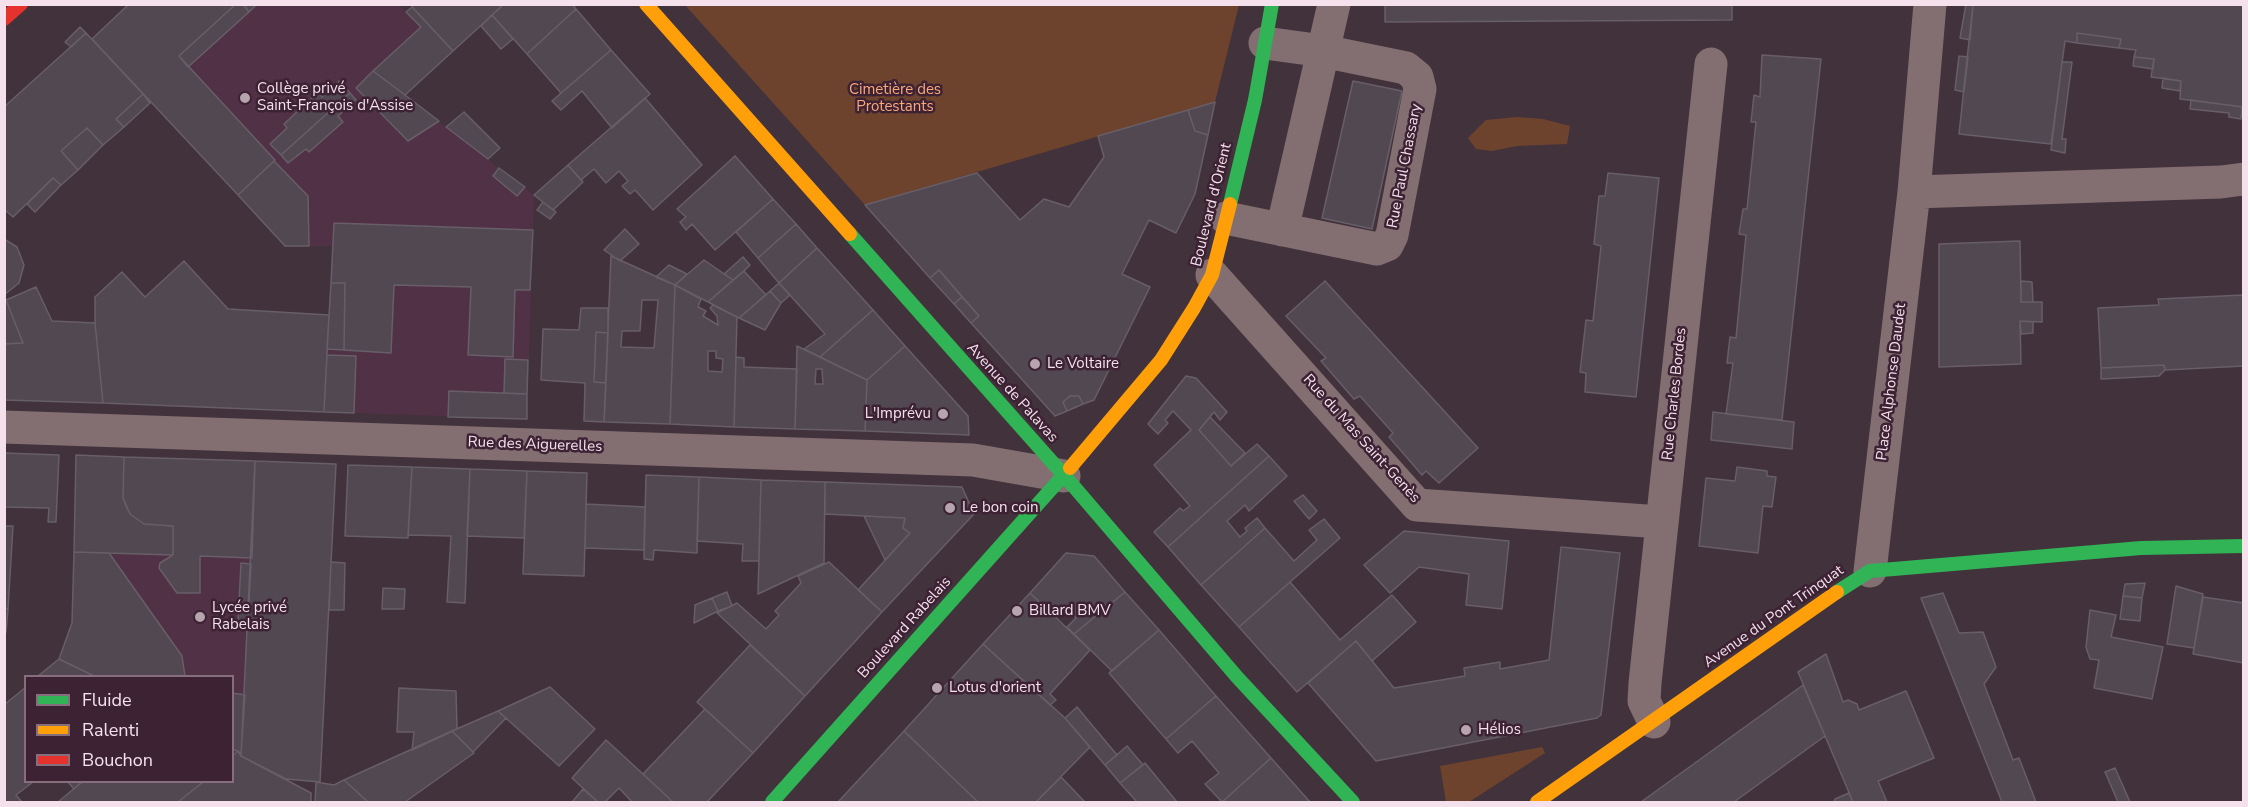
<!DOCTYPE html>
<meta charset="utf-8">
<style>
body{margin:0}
#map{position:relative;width:2248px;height:807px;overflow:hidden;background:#42323c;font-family:"Nunito Sans",sans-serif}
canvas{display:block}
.frame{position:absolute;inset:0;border:6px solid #f4e1ec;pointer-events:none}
.legend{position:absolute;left:24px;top:675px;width:210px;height:108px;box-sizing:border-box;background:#3d2233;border:2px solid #866e7d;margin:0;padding:8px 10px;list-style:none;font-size:18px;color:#f4e1ec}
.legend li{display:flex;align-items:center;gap:12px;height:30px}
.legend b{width:30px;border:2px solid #866e7d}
</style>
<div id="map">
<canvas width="2248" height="807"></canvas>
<div class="frame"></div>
<ul class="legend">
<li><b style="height:8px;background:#30b455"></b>Fluide</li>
<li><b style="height:8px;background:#ff9f0a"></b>Ralenti</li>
<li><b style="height:8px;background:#e5322d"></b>Bouchon</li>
</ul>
</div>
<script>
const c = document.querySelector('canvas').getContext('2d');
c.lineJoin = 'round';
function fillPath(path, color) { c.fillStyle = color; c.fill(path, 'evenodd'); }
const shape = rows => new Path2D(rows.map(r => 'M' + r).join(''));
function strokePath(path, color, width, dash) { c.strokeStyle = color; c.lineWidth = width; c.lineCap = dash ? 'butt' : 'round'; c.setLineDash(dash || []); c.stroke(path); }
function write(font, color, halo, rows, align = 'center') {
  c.font = font + ' "Nunito Sans",sans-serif'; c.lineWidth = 5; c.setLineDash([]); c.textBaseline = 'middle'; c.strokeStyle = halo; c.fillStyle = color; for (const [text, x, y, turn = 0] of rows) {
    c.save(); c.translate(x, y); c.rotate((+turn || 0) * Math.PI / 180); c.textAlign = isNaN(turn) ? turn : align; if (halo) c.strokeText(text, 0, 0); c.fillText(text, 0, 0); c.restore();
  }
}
const built = shape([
 [129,5,399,5,421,27,373,71,534,195,527,419,324,412,332,246,285,246,92,39],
 [76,455,336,464,320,782,286,779,241,756,241,753,233,749,232,676,94,676,59,659,72,623]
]);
const green = shape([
 [685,5,1239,5,1215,102,865,205],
 [1517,117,1543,119,1570,126,1567,144,1517,146,1492,151,1476,149,1468,138,1486,120],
 [1542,747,1545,753,1469,802,1446,802,1440,766]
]);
const building = shape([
 [129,4,236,4,179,56,275,160,238,195,92,39,129,4],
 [236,4,243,4,249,12,188,67,179,56,236,4],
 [243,4,257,4,249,12,243,4],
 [415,4,499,4,501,7,453,51,412,7,415,4],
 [504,4,572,4,576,9,527,54,492,15,504,4],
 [1385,4,1732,4,1732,20,1385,22,1385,4],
 [1966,4,1973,4,1970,40,1960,38,1966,4],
 [1973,4,2244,4,2244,107,2180,99,2181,81,2151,77,2154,59,2134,57,2136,50,2119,48,2121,39,2077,33,2077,43,2065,41,2051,144,1959,134,1973,4],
 [412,7,453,51,405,95,373,71,421,27,406,12,412,7],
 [576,9,611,50,561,93,527,54,576,9],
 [492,15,513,39,501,49,481,26,492,15],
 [80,27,86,33,71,47,65,42,80,27],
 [86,33,143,94,116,119,124,127,103,145,87,128,61,151,78,170,61,185,53,178,13,217,4,209,4,107,86,33],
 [2077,33,2121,39,2119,48,2077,43,2077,33],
 [611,50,650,94,612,128,582,91,561,110,552,101,611,50],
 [1762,55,1821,59,1782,420,1726,414,1733,363,1727,363,1730,337,1736,338,1746,235,1739,234,1743,209,1747,209,1756,122,1751,122,1754,95,1760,97,1762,55],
 [1959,56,1968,57,1964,92,1955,90,1959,56],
 [2134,57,2154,59,2153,69,2133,66,2134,57],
 [2062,62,2072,62,2062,139,2066,139,2065,153,2051,150,2062,62],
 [373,71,405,95,439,121,408,141,356,88,373,71],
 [2163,78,2181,81,2180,91,2162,88,2163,78],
 [339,81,350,93,281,155,270,144,287,128,284,124,318,92,322,97,339,81],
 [1353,81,1402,91,1372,229,1322,218,1353,81],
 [350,93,356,100,338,116,343,122,309,152,306,149,288,163,281,155,350,93],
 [143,94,150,103,124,127,116,119,143,94],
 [645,98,702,165,653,210,635,190,630,194,622,186,628,181,619,171,606,183,594,169,581,180,568,165,645,98],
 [2191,100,2242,107,2241,119,2229,117,2229,113,2190,109,2191,100],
 [1215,102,1208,135,1195,131,1188,110,1215,102],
 [1188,110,1195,131,1208,135,1195,194,1176,233,1149,220,1122,274,1150,287,1094,400,1083,404,1079,396,1070,396,1063,402,1067,411,1055,416,971,323,979,316,939,270,930,278,865,205,977,173,1020,220,1044,199,1069,207,1104,157,1098,136,1188,110],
 [464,112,500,148,488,159,446,127,464,112],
 [87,128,103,145,78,170,61,151,87,128],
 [735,156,773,199,715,250,692,224,686,230,680,222,686,217,677,209,735,156],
 [274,161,308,196,309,246,285,246,238,195,274,161],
 [568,165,583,182,553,210,534,195,568,165],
 [499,168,525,187,517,196,493,176,499,168],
 [1608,173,1659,178,1636,397,1585,392,1586,373,1580,372,1586,320,1593,321,1601,246,1594,244,1599,196,1605,196,1608,173],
 [53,178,61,185,35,212,27,204,53,178],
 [773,199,796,224,758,258,736,232,773,199],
 [543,202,556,212,550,219,537,210,543,202],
 [334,223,533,230,530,290,515,290,513,357,468,355,471,287,394,285,391,353,344,350,345,283,331,283,334,223],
 [796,224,817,248,779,283,758,258,796,224],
 [625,229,639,244,620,261,604,250,625,229],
 [4,239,17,247,24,265,19,283,4,295,4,239],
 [2020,241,2021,302,2042,302,2042,322,2020,321,2021,364,1939,367,1939,244,2020,241],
 [817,248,873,310,820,357,804,349,825,334,779,283,817,248],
 [611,256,675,285,670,424,604,422,611,256],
 [642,300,658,300,654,348,621,347,622,331,640,331,642,300],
 [743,257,750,265,744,271,733,280,724,274,743,257],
 [704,260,733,280,708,302,675,285,704,260],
 [184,261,228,309,329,315,324,412,103,403,95,323,95,297,122,272,145,297,184,261],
 [669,265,687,274,675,285,656,277,669,265],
 [939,270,962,297,954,304,930,278,939,270],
 [744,271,766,295,739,318,708,302,744,271],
 [1325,281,1478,448,1439,483,1426,471,1422,475,1389,437,1393,433,1360,396,1354,399,1321,361,1326,358,1286,316,1325,281],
 [2021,281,2032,282,2033,302,2021,302,2021,281],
 [331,283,345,283,344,350,327,349,331,283],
 [779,283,790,295,781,303,770,291,779,283],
 [675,285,701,299,698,307,706,311,703,316,718,325,717,316,710,308,713,305,737,317,734,427,670,424,675,285],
 [708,351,716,351,716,358,723,359,722,372,708,371,708,351],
 [36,287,52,321,95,323,103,403,4,400,4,344,23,343,6,300,36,287],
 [770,291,781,303,765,330,739,318,770,291],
 [2244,295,2244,366,2165,370,2164,365,2101,368,2098,308,2159,305,2158,299,2244,295],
 [4,297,6,300,23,343,4,344,4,297],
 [962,297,979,316,971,323,954,304,962,297],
 [581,308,608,308,608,333,596,332,594,382,606,383,604,422,584,421,585,383,541,380,543,329,579,330,581,308],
 [873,310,905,346,867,380,820,357,873,310],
 [2020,321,2033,322,2033,333,2021,334,2020,321],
 [596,332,608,333,606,383,594,382,596,332],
 [797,346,867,380,865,431,795,429,797,346],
 [816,369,822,369,823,384,815,384,816,369],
 [905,346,968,416,969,435,865,431,867,380,905,346],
 [327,355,356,356,354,413,324,412,327,355],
 [736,357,744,358,744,367,797,369,795,429,734,427,736,357],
 [505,359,528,360,527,394,504,393,505,359],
 [2164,365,2165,370,2159,376,2101,379,2101,368,2164,365],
 [1186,376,1196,378,1227,412,1220,420,1214,412,1199,430,1231,466,1257,444,1269,456,1168,547,1154,532,1180,508,1183,511,1190,506,1154,465,1191,430,1173,411,1165,420,1168,423,1158,434,1148,424,1186,376],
 [449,391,527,394,527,419,448,417,449,391],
 [1070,396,1079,396,1083,404,1067,411,1063,402,1070,396],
 [1713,412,1794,422,1792,449,1711,440,1713,412],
 [1210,417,1245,453,1231,466,1199,430,1210,417],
 [4,453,59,455,56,522,48,522,49,508,4,507,4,453],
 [76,455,124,457,123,498,126,506,130,514,144,524,173,526,173,555,74,552,76,455],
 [1269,456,1287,476,1249,511,1245,505,1227,521,1240,537,1247,531,1245,528,1257,518,1265,528,1201,585,1168,547,1269,456],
 [124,457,255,461,252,558,200,556,200,593,177,593,159,568,160,563,173,555,173,526,144,524,130,514,123,498,124,457],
 [255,461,336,464,320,782,286,779,241,756,255,461],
 [348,465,412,467,408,538,345,536,348,465],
 [412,467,470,469,465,603,447,602,451,536,408,535,412,467],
 [1737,467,1767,471,1767,476,1776,477,1772,507,1763,506,1758,553,1699,546,1706,478,1735,481,1737,467],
 [470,469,527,471,524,538,467,536,470,469],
 [527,471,587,473,584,576,523,574,527,471],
 [646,475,699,477,697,553,654,550,653,560,644,559,646,475],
 [699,477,761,480,759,561,742,561,743,544,697,541,699,477],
 [761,480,825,482,824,563,758,594,761,480],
 [825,482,962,487,974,514,882,612,858,590,910,533,903,528,905,518,825,514,825,482],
 [1303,495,1317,511,1309,519,1294,501,1303,495],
 [586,504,645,507,644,550,585,548,586,504],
 [864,516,905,518,903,528,910,533,885,560,864,516],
 [1324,519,1340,538,1239,627,1201,585,1265,528,1294,561,1317,540,1309,530,1324,519],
 [4,526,13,526,8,609,4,608,4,526],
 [1404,531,1509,541,1502,609,1466,605,1469,574,1419,567,1390,593,1364,565,1404,531],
 [1561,547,1620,553,1601,715,1597,718,1376,761,1308,683,1356,641,1394,688,1465,676,1464,668,1500,662,1500,669,1549,660,1561,547],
 [74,552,109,553,182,656,185,676,94,676,59,659,72,623,74,552],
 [1066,553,1094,556,1125,592,1074,634,1067,627,1076,618,1067,608,1056,618,1030,593,1066,553],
 [331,562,345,563,344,610,329,610,331,562],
 [829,562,882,612,805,696,717,613,737,603,766,629,779,615,775,611,801,583,798,576,829,562],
 [241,563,251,564,248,621,238,621,241,563],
 [1290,582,1340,640,1392,595,1416,622,1372,661,1356,641,1297,692,1239,627,1290,582],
 [2145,583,2142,598,2123,596,2125,584,2145,583],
 [2176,586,2203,594,2194,648,2167,644,2176,586],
 [383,588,405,589,404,609,382,609,383,588],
 [727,592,732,606,718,611,712,598,727,592],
 [1125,592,1159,630,1112,671,1074,634,1125,592],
 [1030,593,1090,650,1050,694,1056,700,1050,705,983,644,1030,593],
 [1943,593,1959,633,1983,632,1996,667,1984,684,2013,760,2019,758,2036,802,2002,802,1921,598,1943,593],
 [2123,596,2142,598,2140,621,2120,619,2123,596],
 [2203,597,2244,603,2244,663,2193,654,2203,597],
 [712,598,718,611,694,623,695,605,712,598],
 [4,608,8,609,6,632,4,631,4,608],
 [2090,610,2116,615,2111,637,2163,647,2152,699,2094,688,2099,660,2090,659,2086,647,2090,610],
 [1159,630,1216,696,1166,739,1109,673,1159,630],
 [983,644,1065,718,1090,747,1036,802,978,802,904,731,983,644],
 [750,645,805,696,753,753,697,702,750,645],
 [1826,654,1843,702,1848,700,1857,704,1859,710,1906,691,1934,758,1878,781,1887,802,1853,802,1798,672,1826,654],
 [59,659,94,676,38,676,59,659],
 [1803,685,1825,736,1734,802,1641,802,1803,685],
 [26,687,26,782,33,782,16,795,22,802,4,802,4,705,26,687],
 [550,687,595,729,559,766,498,711,550,687],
 [399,688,456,691,457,729,412,750,414,732,397,732,399,688],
 [232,693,245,695,241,753,232,749,232,693],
 [1216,696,1271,758,1222,802,1205,784,1219,773,1192,741,1178,753,1166,739,1216,696],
 [1077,707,1117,755,1105,765,1065,718,1077,707],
 [705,709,753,753,707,802,673,802,643,774,705,709],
 [498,711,506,718,473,752,452,731,498,711],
 [452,731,474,753,405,802,368,802,344,780,452,731],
 [904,731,978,802,838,802,904,731],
 [606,740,643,774,673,802,632,802,619,788,605,802,598,802,572,778,606,740],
 [1127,746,1143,765,1120,783,1105,765,1127,746],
 [238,751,241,756,311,793,311,802,178,802,203,782,232,782,232,756,238,751],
 [1271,758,1310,802,1222,802,1271,758],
 [1145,763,1177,802,1137,802,1120,783,1145,763],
 [2115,768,2130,802,2118,802,2105,772,2115,768],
 [1061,777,1085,802,1036,802,1061,777],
 [344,780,368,802,315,802,316,782,334,785,344,780],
 [68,782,82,782,74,789,68,782],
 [82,782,203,782,178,802,58,802,82,782],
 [583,789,598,802,572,802,583,789],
 [1849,793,1853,802,1834,802,1835,799,1849,793]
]);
const street = shape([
 [1914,192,2221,182,2244,179],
 [1226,218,1377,249,1387,245,1392,235,1420,89,1417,77,1406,68,1323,51,1265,43],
 [1282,230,1334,4],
 [1212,275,1417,505,1661,522],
 [4,427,973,460,1064,476],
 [1870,571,1914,192,1930,4],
 [1654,722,1644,701,1645,683,1711,64]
]);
const fast = shape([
 [1230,204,1255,100,1272,4],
 [850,234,1076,489,1237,677,1353,802],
 [1837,592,1870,571,2141,548,2244,546],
 [772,802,1070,468]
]);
const slow = shape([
 [646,4,850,234],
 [1070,468,1161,360,1194,308,1212,275,1230,204],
 [1537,802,1837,592]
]);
const jam = shape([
 [4,19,21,4]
]);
const markers = [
 [245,98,6,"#b6a4ae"],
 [1035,364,6,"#b6a4ae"],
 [943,414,6,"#b6a4ae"],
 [950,508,6,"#b6a4ae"],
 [1017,611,6,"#b6a4ae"],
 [200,617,6,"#b6a4ae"],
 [937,688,6,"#b6a4ae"],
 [1466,730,6,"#b6a4ae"]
];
const poiNames = [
 ["Collège privé",257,89],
 ["Saint-François d'Assise",257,106],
 ["Le Voltaire",1047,364],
 ["L'Imprévu",931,414,"right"],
 ["Le bon coin",962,508],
 ["Lycée privé",212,608],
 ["Rabelais",212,625],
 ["Billard BMV",1029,611],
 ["Lotus d'orient",949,688],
 ["Hélios",1478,730]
];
const parkNames = [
 ["Cimetière des",895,90],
 ["Protestants",895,107]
];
const streetNames = [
 ["Rue Paul Chassary",1405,166,-79],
 ["Boulevard d'Orient",1212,205,-76],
 ["Place Alphonse Daudet",1892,382,-83],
 ["Avenue de Palavas",1012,393,48],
 ["Rue Charles Bordes",1675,394,-84],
 ["Rue du Mas Saint-Genès",1361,439,48],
 ["Rue des Aiguerelles",535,445,2],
 ["Avenue du Pont Trinquat",1774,617,-35],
 ["Boulevard Rabelais",905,628,-48]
];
fillPath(built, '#513145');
fillPath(green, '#6d432e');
fillPath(building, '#524851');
strokePath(building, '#685e68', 1.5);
strokePath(street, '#836f72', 33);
strokePath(fast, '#30b455', 14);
strokePath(slow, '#ff9f0a', 14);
strokePath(jam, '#e5322d', 14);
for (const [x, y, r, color] of markers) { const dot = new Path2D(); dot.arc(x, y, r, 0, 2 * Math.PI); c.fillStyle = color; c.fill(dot); strokePath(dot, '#3d2233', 2); }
write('15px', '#f4e1ec', '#3d2233', poiNames, 'left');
write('15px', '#fba87a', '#3d2233', parkNames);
write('15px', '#f4e1ec', '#3d2233', streetNames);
</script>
